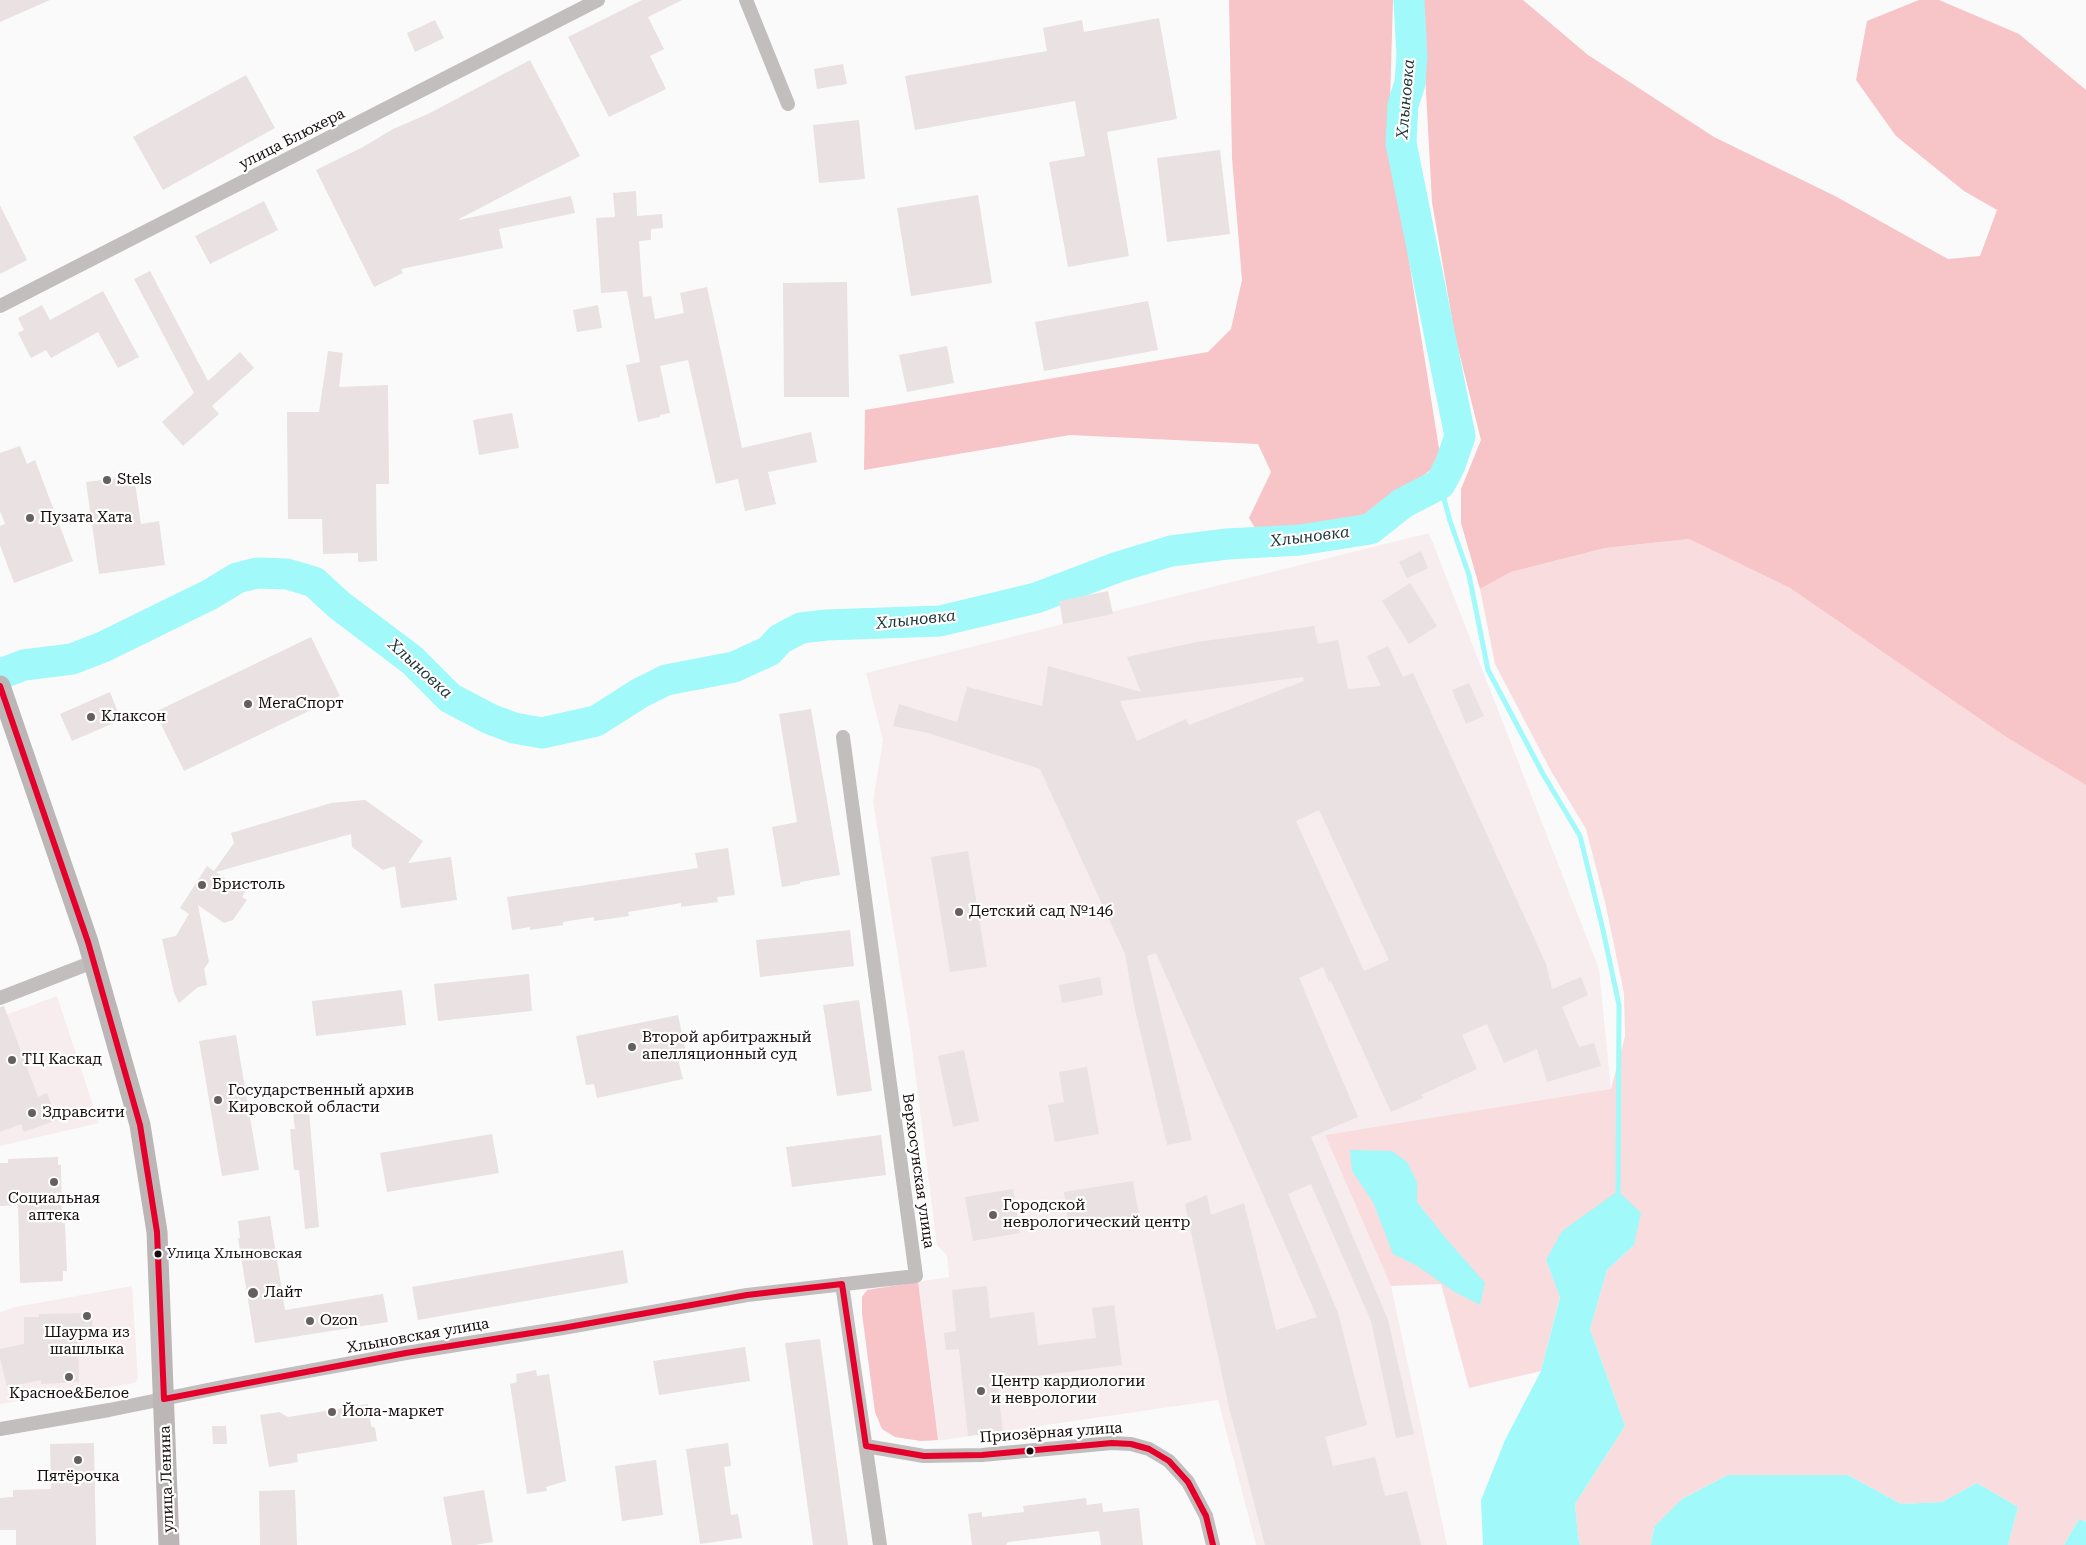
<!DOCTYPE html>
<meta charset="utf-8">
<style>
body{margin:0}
canvas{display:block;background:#fafafa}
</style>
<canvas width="2086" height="1545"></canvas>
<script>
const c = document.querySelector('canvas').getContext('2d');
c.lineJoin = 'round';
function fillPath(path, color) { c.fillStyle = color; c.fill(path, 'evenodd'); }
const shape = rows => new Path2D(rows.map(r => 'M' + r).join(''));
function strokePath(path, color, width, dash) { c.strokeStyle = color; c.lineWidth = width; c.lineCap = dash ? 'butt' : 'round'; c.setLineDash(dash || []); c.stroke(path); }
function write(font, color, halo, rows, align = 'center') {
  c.font = font + ' "Roboto Serif",serif'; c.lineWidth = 4.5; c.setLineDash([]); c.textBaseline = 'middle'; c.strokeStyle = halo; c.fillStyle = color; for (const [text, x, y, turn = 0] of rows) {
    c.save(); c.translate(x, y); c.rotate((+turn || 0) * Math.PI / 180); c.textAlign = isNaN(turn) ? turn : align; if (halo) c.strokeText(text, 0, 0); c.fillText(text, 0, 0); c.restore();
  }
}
const built = shape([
 [1429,533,1599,969,1611,1090,1325,1135,1391,1286,1447,1545,1256,1545,1218,1400,943,1440,921,1441,895,1437,882,1429,875,1412,862,1313,862,1297,867,1290,949,1277,947,1256,937,1245,910,1032,873,801,883,740,866,673],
 [57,996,99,1123,0,1146,0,1017],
 [132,1286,138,1379,135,1383,0,1404,0,1312,15,1307]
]);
const green = shape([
 [1689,539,1790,588,2006,737,2086,785,2086,1522,2079,1519,2064,1545,2008,1545,2018,1507,1977,1483,1942,1502,1901,1504,1848,1475,1728,1475,1682,1499,1654,1527,1651,1545,1580,1545,1578,1536,1575,1504,1625,1426,1590,1329,1607,1270,1634,1245,1546,1260,1560,1296,1541,1371,1469,1388,1441,1284,1391,1286,1325,1135,1611,1089,1625,1036,1624,993,1605,902,1586,829,1551,771,1495,664,1480,589,1511,572,1605,548]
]);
const forest = shape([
 [1229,0,1393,0,1389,136,1441,461,1393,501,1361,524,1258,533,1249,518,1271,472,1258,444,1070,435,864,470,865,410,1208,352,1231,329,1242,280,1232,158],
 [1421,0,1523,0,1588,55,1714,137,1835,196,1948,259,1980,256,1997,210,1964,191,1896,136,1856,80,1867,21,1919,0,1939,0,2019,34,2086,90,2086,785,2006,737,1790,588,1689,539,1605,548,1511,572,1480,589,1461,523,1461,489,1481,440,1455,336,1432,202],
 [918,1282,938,1440,921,1441,895,1437,882,1429,875,1412,862,1313,862,1297,867,1290]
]);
const water = shape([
 [1350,1150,1392,1151,1407,1162,1417,1182,1417,1202,1444,1236,1485,1283,1480,1305,1453,1291,1419,1267,1393,1254,1373,1202,1352,1171],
 [1618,1191,1641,1213,1634,1245,1607,1270,1590,1329,1625,1426,1575,1504,1578,1536,1580,1545,1483,1545,1481,1500,1505,1440,1541,1371,1560,1297,1546,1260,1562,1231],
 [1728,1475,1848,1475,1901,1504,1942,1502,1977,1483,2018,1507,2008,1545,1651,1545,1654,1527,1682,1499],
 [2079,1519,2086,1522,2086,1545,2064,1545]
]);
const stream = shape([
 [1440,484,1450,521,1469,575,1488,670,1543,774,1580,836,1603,930,1619,1005,1618,1191]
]);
const river = shape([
 [0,674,24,665,72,659,103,647,211,594,237,578,257,573,287,574,314,582,339,605,412,660,450,698,490,719,514,728,542,733,596,721,640,693,666,680,734,667,769,651,780,639,801,628,826,625,940,621,1036,598,1118,567,1171,551,1227,544,1300,540,1370,529,1403,503,1440,484,1450,465,1460,436,1401,143,1403,105,1410,83,1412,56,1409,0]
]);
const building = shape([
 [0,0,50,0,0,22],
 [642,0,682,0,648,17,664,49,650,56,666,89,609,117,568,37],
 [1159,18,1177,119,1107,132,1129,256,1068,267,1049,162,1085,156,1075,101,915,130,905,76,1047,51,1043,28,1082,20,1084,32],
 [435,20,444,38,415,52,407,33],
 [530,60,580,156,459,219,459,220,571,196,575,213,499,229,503,248,401,269,403,273,374,287,316,170,363,147,393,129,428,114],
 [843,64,847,84,817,89,814,69],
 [246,75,275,128,163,190,133,137],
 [859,120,865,179,819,183,813,125],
 [1220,150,1230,234,1167,242,1157,158],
 [636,191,637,216,662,214,663,228,651,229,651,240,639,241,643,297,651,296,655,319,684,313,680,293,707,287,742,448,811,432,817,462,768,472,776,504,745,511,738,479,716,484,688,360,660,366,670,413,660,415,660,417,638,422,626,365,640,362,627,291,601,293,596,218,615,217,613,193],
 [978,195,992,283,911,296,897,208],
 [264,201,278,230,210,264,195,236],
 [0,205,27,260,0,274],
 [150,271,208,381,240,352,254,368,212,406,219,414,183,446,162,422,194,393,134,279],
 [847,282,849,397,784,397,783,283],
 [103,291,139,357,118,368,98,332,51,358,46,350,31,358,18,333,24,330,18,318,42,305,50,320],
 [1148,301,1158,350,1044,371,1035,322],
 [598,305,602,328,577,332,573,310],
 [947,346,954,383,907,392,899,355],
 [328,351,343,353,339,387,388,385,389,484,376,484,377,561,358,562,358,553,323,554,322,519,288,519,287,412,319,412],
 [512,413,519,448,479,455,473,420],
 [20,446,27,464,35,460,73,561,14,583,0,545,0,526,5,524,0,511,0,453],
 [134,476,141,524,159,521,165,565,99,574,86,482],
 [1421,551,1428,568,1407,578,1399,562],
 [1410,583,1437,626,1409,644,1382,601],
 [1108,591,1113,614,1063,624,1059,601],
 [1314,626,1318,644,1338,640,1348,689,1381,686,1367,656,1388,646,1403,677,1413,673,1532,933,1546,964,1552,989,1581,977,1588,995,1562,1007,1579,1047,1594,1043,1601,1066,1547,1082,1537,1049,1504,1063,1487,1024,1462,1035,1477,1069,1421,1095,1423,1098,1391,1112,1331,981,1329,982,1323,967,1299,978,1358,1117,1311,1137,1388,1320,1414,1434,1396,1438,1371,1321,1311,1184,1288,1194,1338,1313,1367,1425,1325,1437,1333,1466,1375,1457,1385,1496,1407,1491,1421,1545,1265,1545,1229,1407,1185,1204,1207,1195,1211,1215,1244,1203,1276,1330,1317,1317,1156,953,1147,956,1192,1140,1167,1145,1134,1005,1125,954,1040,769,928,733,893,726,899,704,957,722,967,687,1042,706,1048,666,1141,692,1127,657,1197,642],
 [1303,677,1304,681,1189,725,1186,719,1137,741,1120,701],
 [1319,810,1389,960,1364,971,1296,821],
 [311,637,340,696,184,771,155,712],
 [1469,683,1484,716,1466,724,1452,690],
 [110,692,121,720,72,741,60,714],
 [811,709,840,875,800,882,800,884,782,887,772,827,797,822,779,714],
 [365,800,423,841,408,863,451,857,457,900,401,908,395,866,383,870,352,847,351,834,216,872,245,892,242,897,247,900,233,920,224,923,198,905,209,962,204,969,207,985,198,987,179,1003,174,993,162,939,176,936,189,914,180,908,207,866,214,871,234,843,231,833,331,803],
 [728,848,735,895,717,897,718,902,681,907,681,903,628,912,629,916,594,921,594,917,563,922,563,925,530,930,530,927,512,930,507,897,698,868,695,853],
 [968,851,987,967,950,972,931,857],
 [850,930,854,966,760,977,756,940],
 [529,974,532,1011,438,1021,434,984],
 [1100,977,1103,995,1062,1003,1059,985],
 [402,990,406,1025,316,1036,312,1001],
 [859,1000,872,1091,837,1096,823,1005],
 [4,1006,38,1097,47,1093,57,1120,24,1132,21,1124,0,1132,0,1007],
 [678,1015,687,1057,678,1059,683,1079,597,1098,594,1084,586,1085,576,1036],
 [236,1035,259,1170,222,1176,199,1041],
 [964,1050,979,1121,953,1127,938,1056],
 [1087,1067,1099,1134,1055,1142,1048,1105,1064,1102,1059,1072],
 [309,1111,319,1227,305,1229,299,1170,294,1170,290,1129,295,1129,293,1113],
 [492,1134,499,1173,387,1192,380,1153],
 [881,1135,886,1175,792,1187,786,1147],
 [58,1157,58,1165,61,1165,62,1223,65,1223,67,1271,63,1271,63,1281,20,1283,18,1205,0,1206,0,1163,8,1163,8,1159],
 [1133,1181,1139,1216,1069,1228,1064,1192],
 [1013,1189,1020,1233,973,1241,965,1197],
 [270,1216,285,1310,383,1294,388,1322,255,1343,238,1238,240,1238,238,1221],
 [623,1250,628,1283,418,1320,412,1287],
 [987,1286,990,1318,1034,1312,1038,1345,1096,1338,1092,1308,1114,1305,1122,1365,997,1381,1003,1432,968,1436,959,1349,946,1350,944,1333,956,1331,952,1290],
 [92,1313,93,1337,78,1337,79,1382,41,1384,41,1380,7,1387,0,1358,0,1349,24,1344,24,1317,39,1317,39,1314],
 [820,1339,848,1545,813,1545,785,1343],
 [745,1347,750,1381,659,1395,653,1361],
 [536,1370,537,1376,549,1374,566,1481,546,1487,547,1491,527,1494,510,1384,517,1382,516,1374],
 [368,1404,371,1426,375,1428,377,1441,297,1454,298,1462,269,1467,260,1415,279,1412,288,1417],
 [212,1426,226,1426,227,1444,213,1444],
 [94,1443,96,1545,16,1545,16,1530,0,1530,0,1498,13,1497,13,1490,51,1489,50,1444],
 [728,1443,731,1466,724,1467,731,1515,738,1514,742,1538,700,1544,686,1449],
 [656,1460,663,1515,622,1521,615,1466],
 [295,1490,297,1545,260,1545,259,1491],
 [484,1490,493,1542,475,1545,452,1545,443,1497],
 [1086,1498,1087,1505,1102,1503,1103,1512,1139,1508,1143,1545,1101,1545,1099,1531,1008,1542,1006,1545,972,1545,968,1514,982,1512,982,1517,1024,1512,1023,1506]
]);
const street = shape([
 [746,0,788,104],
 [0,306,598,0],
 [0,998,93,962],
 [842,1284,880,1545],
 [0,1429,109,1410,227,1386,406,1353,563,1328,747,1295,916,1276,843,737],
 [866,1446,924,1456,982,1455,1112,1443,1131,1444,1149,1449,1169,1461,1188,1482,1206,1516,1213,1545]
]);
const primary = shape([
 [0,686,88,942,140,1125,157,1232,169,1545]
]);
const bus1 = shape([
 [0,686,88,942,140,1125,157,1232,164,1399,406,1353,563,1328,747,1295,842,1284,866,1446,924,1456,982,1455,1112,1443,1131,1444,1149,1449,1169,1461,1188,1482,1206,1516,1213,1545]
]);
const markers = [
 [107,480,5,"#665f60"],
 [30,518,5,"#665f60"],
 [248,704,5,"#665f60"],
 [91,717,5,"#665f60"],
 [202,885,5,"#665f60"],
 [959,912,5,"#665f60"],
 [632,1047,5,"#665f60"],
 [12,1060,5,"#665f60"],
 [218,1100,5,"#665f60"],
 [32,1113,5,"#665f60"],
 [54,1182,5,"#665f60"],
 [993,1215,5,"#665f60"],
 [158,1254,4.5,"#170c0d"],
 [253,1293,6,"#665f60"],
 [87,1316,5,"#665f60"],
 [310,1321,5,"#665f60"],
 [69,1377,5,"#665f60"],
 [981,1391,5,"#665f60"],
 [332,1412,5,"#665f60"],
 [1030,1451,4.5,"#170c0d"],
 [78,1460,5,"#665f60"]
];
const busNames = [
 ["Улица Хлыновская",167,1254]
];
const streetNames = [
 ["улица Блюхера",292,139,-27],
 ["Верхосунская улица",918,1171,82],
 ["Хлыновская улица",418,1336,-10],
 ["Приозёрная улица",1051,1433,-4],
 ["улица Ленина",167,1479,-92]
];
const poiNames = [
 ["Stels",117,480],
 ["Пузата Хата",40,518],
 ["МегаСпорт",258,704],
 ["Клаксон",101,717],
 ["Бристоль",212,885],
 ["Детский сад №146",969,912],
 ["Второй арбитражный",642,1038],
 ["апелляционный суд",642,1055],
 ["ТЦ Каскад",22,1060],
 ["Государственный архив",228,1091],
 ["Кировской области",228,1108],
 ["Здравсити",42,1113],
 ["Социальная",54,1199,"center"],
 ["аптека",54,1216,"center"],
 ["Городской",1003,1206],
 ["неврологический центр",1003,1223],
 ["Лайт",264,1293],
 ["Ozon",320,1321],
 ["Шаурма из",87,1333,"center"],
 ["шашлыка",87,1350,"center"],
 ["Центр кардиологии",991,1382],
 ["и неврологии",991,1399],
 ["Красное&Белое",69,1394,"center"],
 ["Йола-маркет",342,1412],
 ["Пятёрочка",78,1477,"center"]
];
const waterNames = [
 ["Хлыновка",1406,99,-85],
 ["Хлыновка",1310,537,-7],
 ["Хлыновка",916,620,-6],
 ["Хлыновка",420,669,42]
];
fillPath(built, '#f7edee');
fillPath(green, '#f9dcde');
fillPath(forest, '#f7c4c8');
fillPath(water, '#a2f9fa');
strokePath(stream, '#a2f9fa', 5);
strokePath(river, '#a2f9fa', 31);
fillPath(building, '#e9e1e2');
strokePath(street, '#c3bebe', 14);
strokePath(primary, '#bcb6b7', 21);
strokePath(bus1, '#e4002b', 6);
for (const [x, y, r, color] of markers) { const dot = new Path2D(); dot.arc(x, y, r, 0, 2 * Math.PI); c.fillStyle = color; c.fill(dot); strokePath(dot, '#fff', 2); }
write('14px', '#170c0d', '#fff', busNames, 'left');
write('15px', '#170c0d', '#fff', streetNames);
write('15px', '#170c0d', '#fff', poiNames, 'left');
write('italic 16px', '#1e3535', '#fff', waterNames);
</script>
